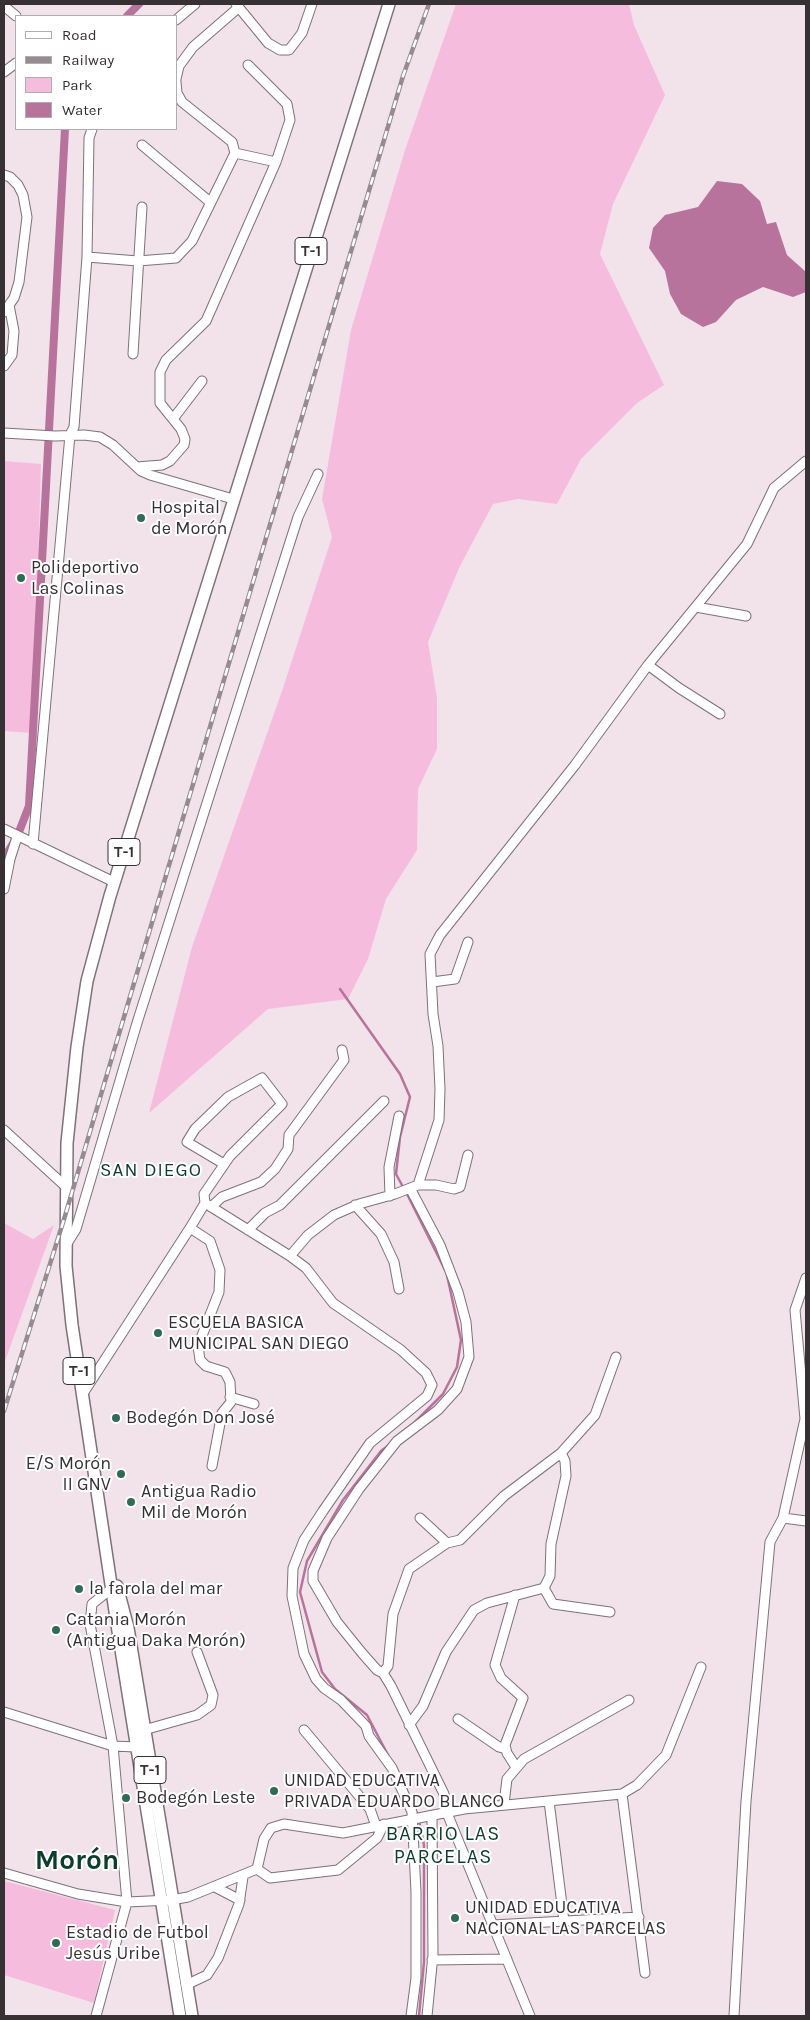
<!DOCTYPE html>
<meta charset="utf-8">
<style>
body{margin:0}
#map{position:relative;width:810px;height:2020px;overflow:hidden;background:#f2e3eb;font-family:Karla,sans-serif}
canvas{display:block}
.frame{position:absolute;inset:0;border:5px solid #373134;pointer-events:none}
.legend{position:absolute;left:15px;top:15px;width:162px;height:115px;box-sizing:border-box;background:#fff;border:1px solid #afadae;margin:0;padding:6px 9px;list-style:none;font-size:15px;color:#373134}
.legend li{display:flex;align-items:center;gap:10px;height:25px}
.legend b{width:25px;border:1px solid #afadae}
</style>
<div id="map">
<canvas width="810" height="2020"></canvas>
<div class="frame"></div>
<ul class="legend">
<li><b style="height:6px;background:#fff"></b>Road</li>
<li><b style="height:6px;background:#968b91"></b>Railway</li>
<li><b style="height:14px;background:#f6bcdd"></b>Park</li>
<li><b style="height:14px;background:#b7739b"></b>Water</li>
</ul>
</div>
<script>
const c = document.querySelector('canvas').getContext('2d');
c.lineJoin = 'round';
function fillPath(path, color) { c.fillStyle = color; c.fill(path, 'evenodd'); }
const shape = rows => new Path2D(rows.map(r => 'M' + r).join(''));
function strokePath(path, color, width, dash) { c.strokeStyle = color; c.lineWidth = width; c.lineCap = dash ? 'butt' : 'round'; c.setLineDash(dash || []); c.stroke(path); }
function write(font, color, halo, rows, align = 'center') {
  c.font = font + ' Karla,sans-serif'; c.lineWidth = 4; c.setLineDash([]); c.textBaseline = 'middle'; c.strokeStyle = halo; c.fillStyle = color; for (const [text, x, y, turn = 0] of rows) {
    c.save(); c.translate(x, y); c.rotate((+turn || 0) * Math.PI / 180); c.textAlign = isNaN(turn) ? turn : align; if (halo) c.strokeText(text, 0, 0); c.fillText(text, 0, 0); c.restore();
  }
}
const green = shape([
 [456,4,629,4,634,25,665,95,613,204,600,254,664,385,637,403,581,459,557,504,518,499,493,504,460,566,428,642,437,698,437,749,418,789,417,850,386,899,368,959,348,999,268,1009,149,1113,192,947,283,688,332,537,322,499,351,330,405,150],
 [4,461,41,464,33,733,4,731],
 [4,1223,33,1239,54,1225,4,1364],
 [4,1881,115,1910,94,2003,4,1975]
]);
const water = shape([
 [717,181,742,184,760,201,767,224,776,222,787,255,806,272,806,292,793,297,763,287,736,300,716,322,703,327,681,314,670,294,665,271,649,248,653,228,665,215,698,207]
]);
const stream = shape([
 [340,989,400,1074,410,1097,400,1137,396,1174,403,1187],
 [406,1192,445,1270],
 [415,1422,443,1394,457,1367,461,1340,447,1275],
 [389,1757,367,1715,335,1689,322,1672,300,1592,307,1561,343,1500,381,1451,390,1444],
 [407,1791,418,1816],
 [419,2016,424,1962,424,1845,419,1821]
]);
const canal = shape([
 [127,16,139,4],
 [4,858,17,837,29,806,65,129]
]);
const minor = shape([
 [236,4,268,43,280,50,289,50,302,33,312,4],
 [4,6,16,16],
 [176,20,195,4],
 [4,72,16,63],
 [176,79,179,66,193,47,238,8],
 [176,82,177,93,182,102,232,142,235,153,276,162],
 [142,145,210,202],
 [4,175,10,177,18,185,23,195,27,217,19,282,14,298,4,312],
 [87,257,138,261,176,258,192,241,235,153],
 [133,354,142,207],
 [4,366,12,355,14,331,9,305],
 [173,419,202,381],
 [4,433,55,436,84,435,100,437,113,445,141,471,150,475,233,499],
 [137,467,162,465,170,461,184,445,185,439,181,429,160,403,160,372,166,360,206,321,276,162,290,120,287,104,248,65],
 [696,607,746,616],
 [648,665,679,688,720,714],
 [4,829,114,882],
 [33,844,70,435,74,427,87,257,89,138,92,129],
 [4,889,10,859,17,837],
 [432,982,455,979,468,942],
 [4,1130,65,1186],
 [418,1185,439,1120,440,1089,438,1046,433,1014,430,954,440,935,575,765,648,665,747,544,774,488,806,461],
 [410,1188,440,1245,458,1292,466,1322,469,1357,457,1389,438,1410,397,1441,359,1489,327,1538,313,1571,313,1581,337,1622,362,1653,377,1670,383,1673,391,1686,444,1794,447,1813,530,2016],
 [390,1196,389,1167,399,1116],
 [205,1203,204,1194,230,1156,282,1104,262,1078,228,1097,195,1129,187,1142,224,1164],
 [355,1205,381,1234,394,1262,399,1289],
 [211,1207,222,1197,261,1182,275,1169,288,1149,289,1135,344,1060,342,1050],
 [190,1228,205,1203,290,1256,306,1268,333,1303,401,1350,426,1373,432,1385,427,1396,370,1443,323,1511,304,1540,293,1568,292,1596,304,1654,316,1679,324,1688,341,1700,366,1726,369,1736,392,1768,412,1812,416,1892,416,1978,411,2016],
 [248,1230,265,1213,280,1205,384,1101],
 [66,1245,76,1229,137,1023,298,517,318,474],
 [290,1256,308,1235,334,1215,359,1204,395,1194,418,1185,436,1185,454,1189,460,1187,468,1155],
 [82,1395,190,1228,210,1241,220,1270,219,1292,198,1346,200,1360,206,1366,225,1372,230,1382,231,1402,222,1413,212,1466],
 [230,1397,254,1404],
 [420,1518,447,1543],
 [783,1518,806,1521],
 [544,1588,550,1576,551,1544,566,1476,565,1461,561,1453],
 [544,1588,553,1604,610,1612],
 [515,1595,495,1665,501,1678,523,1698,505,1745,507,1753,516,1767],
 [383,1673,388,1666,393,1614,409,1569,447,1543,460,1540,504,1496,561,1453,595,1415,616,1357],
 [4,1712,113,1746,136,1747],
 [458,1719,499,1747,506,1749],
 [409,1725,423,1706,446,1652,474,1610,487,1603,544,1588],
 [144,1730,197,1715,211,1705,213,1695,197,1652],
 [304,1730,370,1809,376,1826],
 [622,1794,645,1973],
 [549,1801,564,1921],
 [504,1804,507,1779,524,1759,629,1700],
 [257,1869,270,1878,338,1870,377,1838,384,1824],
 [4,1873,78,1894,127,1902,171,1900,188,1897,257,1869,264,1839,271,1828,284,1824,343,1833,464,1809,622,1794,637,1785,666,1755,701,1667],
 [215,1887,240,1900],
 [493,1925,639,1917],
 [432,1960,507,1959],
 [186,1985,207,1975,218,1958,239,1904,243,1877],
 [96,2016,127,1902,113,1746,90,1624,92,1604,111,1589],
 [427,2016,433,1955,432,1817],
 [734,2016,746,1801,770,1542,783,1518,805,1419,795,1310,806,1278]
]);
const major = shape([
 [117,1586,128,1628,192,2016],
 [180,2016,118,1631,72,1325,66,1266,67,1143,77,1047,87,981,110,896,389,4]
]);
const rail = shape([
 [4,1411,65,1216,403,76,429,4]
]);
const markers = [
 [141,518,5,"#326b53"],
 [21,578,5,"#326b53"],
 [158,1333,5,"#326b53"],
 [116,1418,5,"#326b53"],
 [121,1474,5,"#326b53"],
 [131,1502,5,"#326b53"],
 [79,1589,5,"#326b53"],
 [56,1630,5,"#326b53"],
 [274,1791,5,"#326b53"],
 [126,1798,5,"#326b53"],
 [455,1918,5,"#326b53"],
 [56,1943,5,"#326b53"]
];
const shields = [
 [311,251,32],
 [124,852,32],
 [79,1371,32],
 [150,1770,32]
];
const shieldNames = [
 ["T-1",311,251],
 ["T-1",124,852],
 ["T-1",79,1371],
 ["T-1",150,1770]
];
const poiNames = [
 ["Hospital",151,508],
 ["de Morón",151,529],
 ["Polideportivo",31,568],
 ["Las Colinas",31,589],
 ["ESCUELA BASICA",168,1323],
 ["MUNICIPAL SAN DIEGO",168,1344],
 ["Bodegón Don José",126,1418],
 ["E/S Morón",111,1464,"right"],
 ["II GNV",111,1485,"right"],
 ["Antigua Radio",141,1492],
 ["Mil de Morón",141,1513],
 ["la farola del mar",89,1589],
 ["Catania Morón",66,1620],
 ["(Antigua Daka Morón)",66,1641],
 ["UNIDAD EDUCATIVA",284,1781],
 ["PRIVADA EDUARDO BLANCO",284,1802],
 ["Bodegón Leste",136,1798],
 ["UNIDAD EDUCATIVA",465,1908],
 ["NACIONAL LAS PARCELAS",465,1929],
 ["Estadio de Futbol",66,1933],
 ["Jesús Uribe",66,1954]
];
const neighbourhoodNames = [
 ["SAN DIEGO",151,1171]
];
const quarterNames = [
 ["BARRIO LAS",443,1834],
 ["PARCELAS",443,1857]
];
const townNames = [
 ["Morón",77,1861]
];
fillPath(green, '#f6bcdd');
fillPath(water, '#b7739b');
strokePath(stream, '#b7739b', 2.5);
strokePath(canal, '#b7739b', 8);
strokePath(minor, '#7e7178', 11);
strokePath(major, '#7e7178', 14);
strokePath(minor, '#fff', 9);
strokePath(major, '#fff', 11);
strokePath(rail, '#968b91', 4.5);
strokePath(rail, '#fff', 2.5, [8]);
for (const [x, y, r, color] of markers) { const dot = new Path2D(); dot.arc(x, y, r, 0, 2 * Math.PI); c.fillStyle = color; c.fill(dot); strokePath(dot, '#fff', 2); }
for (const [x, y, w] of shields) { const box = new Path2D(); box.roundRect(x - w / 2, y - 13.5, w, 27, 4); c.fillStyle = '#fff'; c.fill(box); strokePath(box, '#373134', 1); }
write('bold 16px', '#373134', null, shieldNames);
write('18px', '#373134', '#fff', poiNames, 'left');
c.letterSpacing = '1px';
write('19px', '#0d3d2b', '#fff', neighbourhoodNames);
c.letterSpacing = '0px';
c.letterSpacing = '1px';
write('20px', '#0d3d2b', '#fff', quarterNames);
c.letterSpacing = '0px';
write('bold 28px', '#0d3d2b', '#fff', townNames);
</script>
